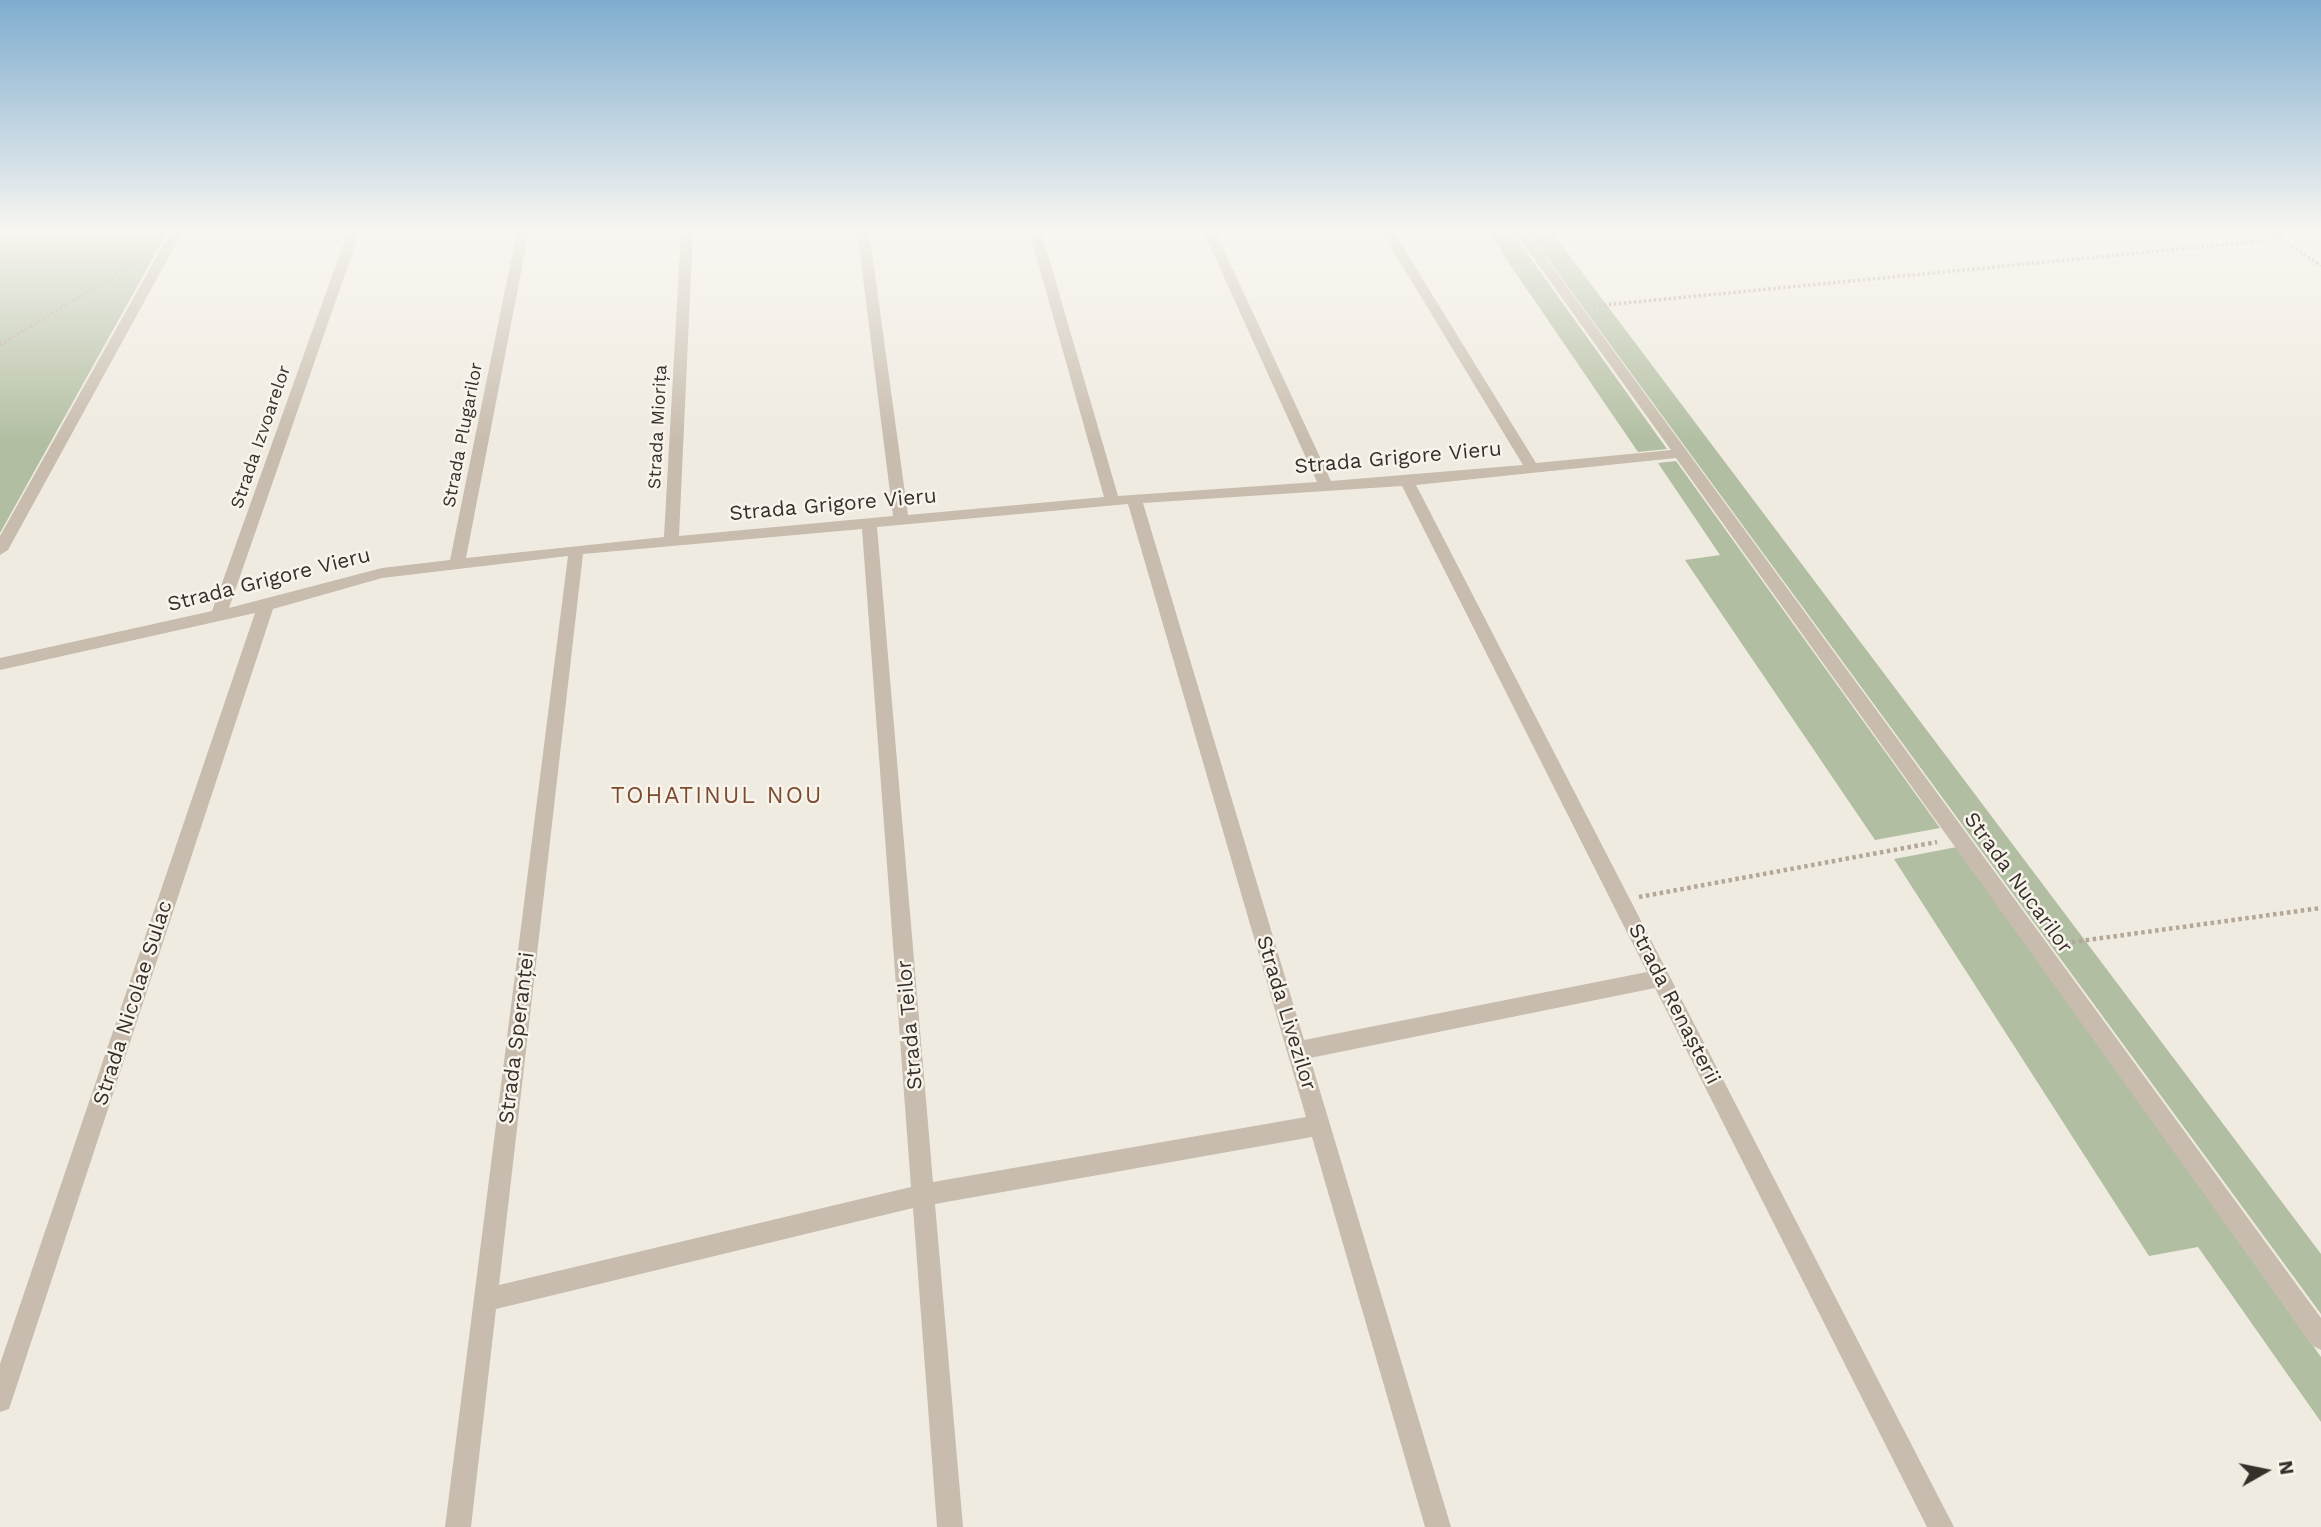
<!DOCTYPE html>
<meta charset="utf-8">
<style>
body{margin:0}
#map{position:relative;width:2321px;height:1527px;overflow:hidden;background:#f0ebe0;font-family:"Work Sans",sans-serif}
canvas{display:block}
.north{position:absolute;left:2230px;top:1436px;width:70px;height:70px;-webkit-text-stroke:5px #f8f4ec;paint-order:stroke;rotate:81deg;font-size:19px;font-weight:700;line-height:28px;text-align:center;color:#36302b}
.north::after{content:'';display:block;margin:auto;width:24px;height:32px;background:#36302b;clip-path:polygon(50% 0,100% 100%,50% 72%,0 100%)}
</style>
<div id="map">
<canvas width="2321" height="1527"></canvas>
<div class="north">N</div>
</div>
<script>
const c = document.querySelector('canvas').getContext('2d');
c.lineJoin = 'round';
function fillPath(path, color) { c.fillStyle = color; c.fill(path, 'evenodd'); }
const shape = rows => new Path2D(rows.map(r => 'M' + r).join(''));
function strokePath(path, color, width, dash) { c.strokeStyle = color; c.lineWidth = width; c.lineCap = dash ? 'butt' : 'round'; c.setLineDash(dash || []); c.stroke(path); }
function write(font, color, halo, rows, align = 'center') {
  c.font = font + ' "Work Sans",sans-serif'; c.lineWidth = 5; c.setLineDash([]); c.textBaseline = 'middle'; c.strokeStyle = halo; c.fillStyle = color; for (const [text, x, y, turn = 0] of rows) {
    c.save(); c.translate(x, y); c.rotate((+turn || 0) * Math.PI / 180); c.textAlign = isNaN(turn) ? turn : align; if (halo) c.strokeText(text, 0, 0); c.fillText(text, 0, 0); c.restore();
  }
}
const green = shape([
 [0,231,168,231,0,533],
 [1487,231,1511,231,1667,449,1638,452],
 [1527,231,1551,231,2321,1254,2321,1314],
 [1676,461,1940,828,1875,840,1685,560,1720,555,1658,463],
 [1957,847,2321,1357,2321,1422,2198,1247,2149,1256,1894,859]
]);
const pathFar1 = shape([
 [2271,231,2321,266],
 [1594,306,2282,239],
 [0,345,140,260]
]);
const path = shape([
 [1639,897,1937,842],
 [2058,944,2321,908]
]);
const minor = shape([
 [171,231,183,231,8,550,0,555,0,536,171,231],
 [348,231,360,231,229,608,382,568,450,560,517,231,529,231,466,558,664,537,681,231,693,231,679,536,893,516,857,231,869,231,908,515,1104,497,1029,231,1041,231,1118,496,1317,482,1203,231,1215,231,1331,481,1523,465,1381,231,1393,231,1536,463,1671,450,1514,231,1526,231,2321,1318,2321,1350,2313,1346,1676,458,1416,485,1954,1527,1927,1527,1655,988,1310,1058,1451,1527,1425,1527,1312,1137,935,1204,963,1527,937,1527,913,1208,496,1309,471,1527,445,1527,568,556,382,578,273,609,12,1400,9,1409,0,1412,0,1364,255,613,0,670,0,658,212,611,348,231],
 [1402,486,1647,972,1304,1040,1143,503,1402,486],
 [1128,504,1306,1117,933,1182,877,527,1128,504],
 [862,529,911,1187,499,1285,583,554,862,529]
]);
const farStreetnames = [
 ["Strada Miorița",658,427,-87],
 ["Strada Plugarilor",463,435,-79],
 ["Strada Izvoarelor",261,437,-71]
];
const streetNames = [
 ["Strada Grigore Vieru",1398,458,-5],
 ["Strada Grigore Vieru",833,505,-5],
 ["Strada Grigore Vieru",269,580,-14],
 ["Strada Nucarilor",2018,883,54],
 ["Strada Nicolae Sulac",133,1003,-72],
 ["Strada Renașterii",1674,1004,63],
 ["Strada Livezilor",1286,1013,73],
 ["Strada Teilor",910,1025,-95],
 ["Strada Speranței",517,1038,-83]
];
const neighbourhoodNames = [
 ["TOHATINUL NOU",717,796]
];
fillPath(green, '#b1bea1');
strokePath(pathFar1, '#b3a797', 3.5, [2.5, 2.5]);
strokePath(path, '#b3a797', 4.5, [3.5, 3.5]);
fillPath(minor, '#c7bcad');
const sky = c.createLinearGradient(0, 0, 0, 444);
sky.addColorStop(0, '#7fadcf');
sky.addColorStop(0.52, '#f8f6f1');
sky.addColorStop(1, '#f8f6f100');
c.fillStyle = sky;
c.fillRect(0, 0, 2321, 444);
write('18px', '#36302b', '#f8f4ec', farStreetnames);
write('21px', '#36302b', '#f8f4ec', streetNames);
c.letterSpacing = '2px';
write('23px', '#7c4a2d', '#f8f4ec', neighbourhoodNames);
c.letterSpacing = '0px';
</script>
